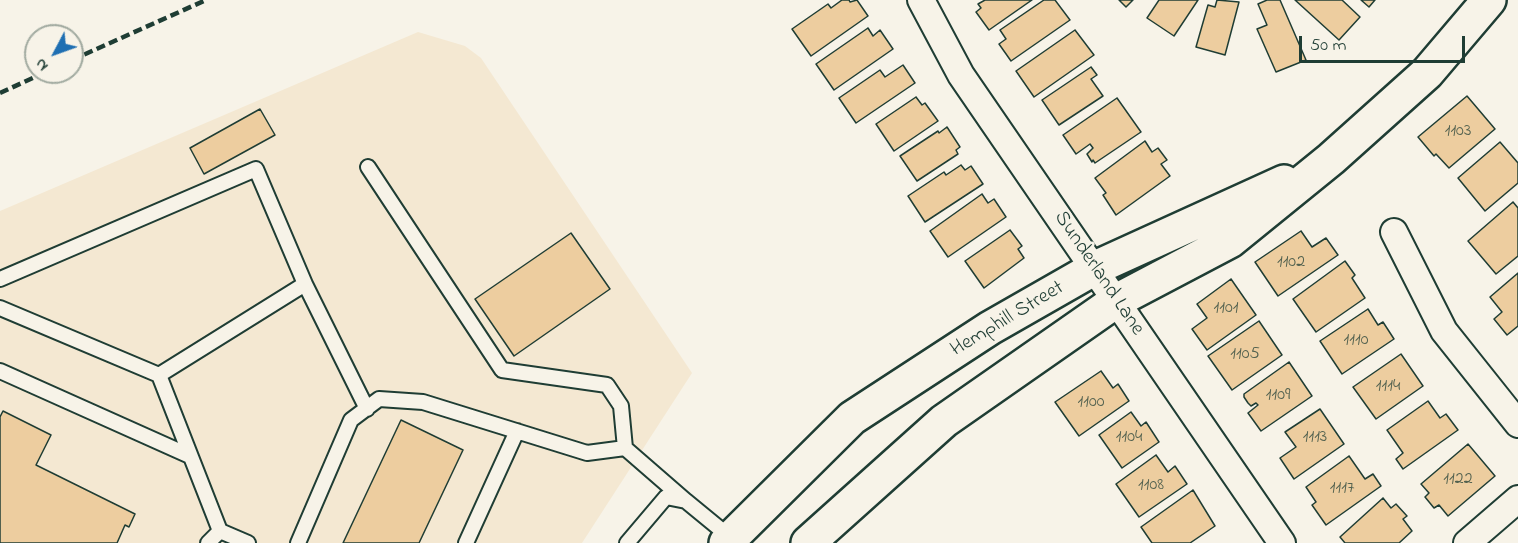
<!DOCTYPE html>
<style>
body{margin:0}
#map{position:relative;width:1518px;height:543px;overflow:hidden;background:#f7f3e8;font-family:"Indie Flower",sans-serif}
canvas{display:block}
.north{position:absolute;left:24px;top:24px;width:60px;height:60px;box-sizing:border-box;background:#f7f3e8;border:2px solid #a1aaa0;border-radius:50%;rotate:229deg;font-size:16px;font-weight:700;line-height:24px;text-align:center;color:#1f3d34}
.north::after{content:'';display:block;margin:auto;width:21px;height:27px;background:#1f6fb2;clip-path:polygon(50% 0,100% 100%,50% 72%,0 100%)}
.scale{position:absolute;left:1299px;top:36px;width:166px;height:27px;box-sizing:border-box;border:3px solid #1f3d34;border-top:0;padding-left:8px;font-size:18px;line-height:21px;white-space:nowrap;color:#1f3d34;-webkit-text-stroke:4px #f7f3e8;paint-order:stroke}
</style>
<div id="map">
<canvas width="1518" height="543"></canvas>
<div class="north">N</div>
<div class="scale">50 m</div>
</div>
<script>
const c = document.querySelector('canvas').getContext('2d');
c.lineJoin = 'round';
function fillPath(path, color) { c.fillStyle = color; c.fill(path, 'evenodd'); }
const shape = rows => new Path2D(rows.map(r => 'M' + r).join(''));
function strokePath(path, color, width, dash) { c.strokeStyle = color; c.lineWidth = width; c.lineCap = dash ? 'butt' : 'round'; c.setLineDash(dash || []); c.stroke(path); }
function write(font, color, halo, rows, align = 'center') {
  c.font = font + ' "Indie Flower",sans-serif'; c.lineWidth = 5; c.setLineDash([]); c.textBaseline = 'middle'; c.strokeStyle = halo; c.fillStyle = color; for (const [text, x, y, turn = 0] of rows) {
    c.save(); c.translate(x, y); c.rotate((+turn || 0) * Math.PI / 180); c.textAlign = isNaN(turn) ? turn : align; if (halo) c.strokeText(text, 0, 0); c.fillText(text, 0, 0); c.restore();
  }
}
const built = shape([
 [418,32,465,46,481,58,692,373,582,543,0,543,0,211]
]);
const building = shape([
 [842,0,849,0,850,2,857,0,868,16,811,56,792,29,828,4,831,8,842,0],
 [985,0,1032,0,989,30,976,12,981,8,978,4,985,0],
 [1044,0,1055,0,1070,20,1011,61,999,44,1006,39,1000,30,1044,0],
 [1119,0,1133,0,1126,7,1119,0],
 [1159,0,1198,0,1174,36,1147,18,1159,0],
 [1217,0,1239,2,1225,55,1196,47,1208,5,1215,7,1217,0],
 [1267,0,1280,0,1306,60,1276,72,1257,29,1267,25,1258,4,1267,0],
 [1295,0,1342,0,1360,17,1339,40,1295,0],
 [1361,0,1375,0,1369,7,1361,0],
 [868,28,873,36,880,30,893,49,834,90,816,64,868,28],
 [1075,30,1094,55,1034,97,1016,71,1075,30],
 [903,65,915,83,856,123,839,98,880,70,885,77,903,65],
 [1091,67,1097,75,1091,79,1103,96,1059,125,1042,100,1091,67],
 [1467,96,1495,129,1449,168,1436,154,1434,156,1418,137,1467,96],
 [916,97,922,105,925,103,938,121,894,151,876,124,916,97],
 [1117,98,1141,132,1095,163,1093,160,1092,162,1087,154,1093,148,1090,144,1076,154,1063,135,1117,98],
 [260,109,275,135,204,174,190,148,260,109],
 [947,127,960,147,956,150,958,154,917,181,900,156,938,131,939,133,947,127],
 [1145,141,1152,152,1158,148,1167,160,1161,164,1170,176,1116,215,1103,195,1106,193,1095,178,1145,141],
 [1500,142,1518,163,1518,183,1485,211,1458,178,1500,142],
 [961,165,965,170,971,166,983,184,925,222,908,196,944,172,946,175,961,165],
 [982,194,988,203,994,199,1006,217,948,257,930,231,982,194],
 [1513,202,1518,208,1518,256,1496,274,1468,241,1513,202],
 [1010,230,1022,246,1018,249,1024,258,984,288,965,261,1010,230],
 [1301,231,1312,247,1326,238,1338,255,1278,296,1255,262,1301,231],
 [571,233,610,289,514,356,475,299,571,233],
 [1345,261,1355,275,1352,278,1365,298,1316,332,1293,299,1345,261],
 [1518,273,1518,326,1507,335,1494,319,1502,312,1490,297,1518,273],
 [1231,279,1256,315,1207,350,1192,329,1207,318,1197,304,1231,279],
 [1368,309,1378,325,1383,322,1394,339,1342,374,1320,341,1368,309],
 [1259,321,1282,355,1232,390,1208,356,1259,321],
 [1401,354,1423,386,1376,419,1353,387,1401,354],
 [1289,362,1312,396,1261,431,1248,413,1258,405,1256,403,1251,406,1248,403,1244,397,1244,394,1289,362],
 [1101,371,1113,388,1118,384,1129,401,1079,436,1055,402,1101,371],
 [1428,401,1440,418,1446,414,1458,430,1403,469,1396,459,1403,453,1387,430,1428,401],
 [1320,409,1344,444,1294,479,1280,458,1296,447,1285,432,1320,409],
 [3,411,51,435,36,465,135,514,129,527,125,525,117,543,0,543,0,417,3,411],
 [1131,412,1141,426,1146,422,1159,442,1122,468,1099,435,1131,412],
 [401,420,463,450,419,543,343,543,401,420],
 [1468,444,1495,476,1448,516,1439,505,1434,508,1425,497,1429,493,1421,484,1468,444],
 [1156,455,1168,472,1175,466,1187,484,1139,517,1116,484,1156,455],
 [1349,456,1365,479,1373,474,1381,486,1326,525,1312,505,1316,502,1306,487,1349,456],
 [1193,490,1215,526,1190,543,1152,543,1141,527,1193,490],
 [1383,498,1391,508,1396,504,1407,516,1403,519,1412,531,1399,543,1345,543,1340,537,1383,498]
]);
const service = shape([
 [368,167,502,370,607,385,621,406,625,448],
 [0,279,256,169,305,284],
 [0,308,159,375,220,531,208,543],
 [0,371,190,456],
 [159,375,305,284,367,409],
 [220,531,248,543],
 [298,543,351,420,379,399,423,402,587,453,625,448,686,501],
 [466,543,517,431],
 [627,543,666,497,686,501,731,538]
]);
const minor = shape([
 [921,0,961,75,1282,543],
 [1394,232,1444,331,1518,424],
 [1467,543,1518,499]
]);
const tertiary = shape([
 [726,543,852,418,990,328,1095,268,1284,182],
 [808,543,944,421,1116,301,1230,241,1331,159,1427,73,1489,0]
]);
const rail = shape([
 [72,60,206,0],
 [0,93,46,72]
]);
const numberNames = [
 ["1103",1458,132],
 ["1102",1291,263],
 ["1101",1226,309],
 ["1110",1356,341],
 ["1105",1245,355],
 ["1114",1388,387],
 ["1109",1278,396],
 ["1100",1091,403],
 ["1104",1129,438],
 ["1113",1315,438],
 ["1122",1458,480],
 ["1108",1151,486],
 ["1117",1342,489]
];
const streetNames = [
 ["Sunderland Lane",1098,274,56],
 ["Hemphill Street",1008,320,-31]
];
fillPath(built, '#f4e8d2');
fillPath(building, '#edcd9f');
strokePath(building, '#1f3d34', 1.5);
strokePath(service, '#1f3d34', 18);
strokePath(minor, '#1f3d34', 30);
strokePath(tertiary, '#1f3d34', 38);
strokePath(service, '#f7f3e8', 14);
strokePath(minor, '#f7f3e8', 26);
strokePath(tertiary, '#f7f3e8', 33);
strokePath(rail, '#1f3d34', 4.5, [9, 4.5]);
write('18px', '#52614f', null, numberNames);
write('21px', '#1f3d34', '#f7f3e8', streetNames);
</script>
